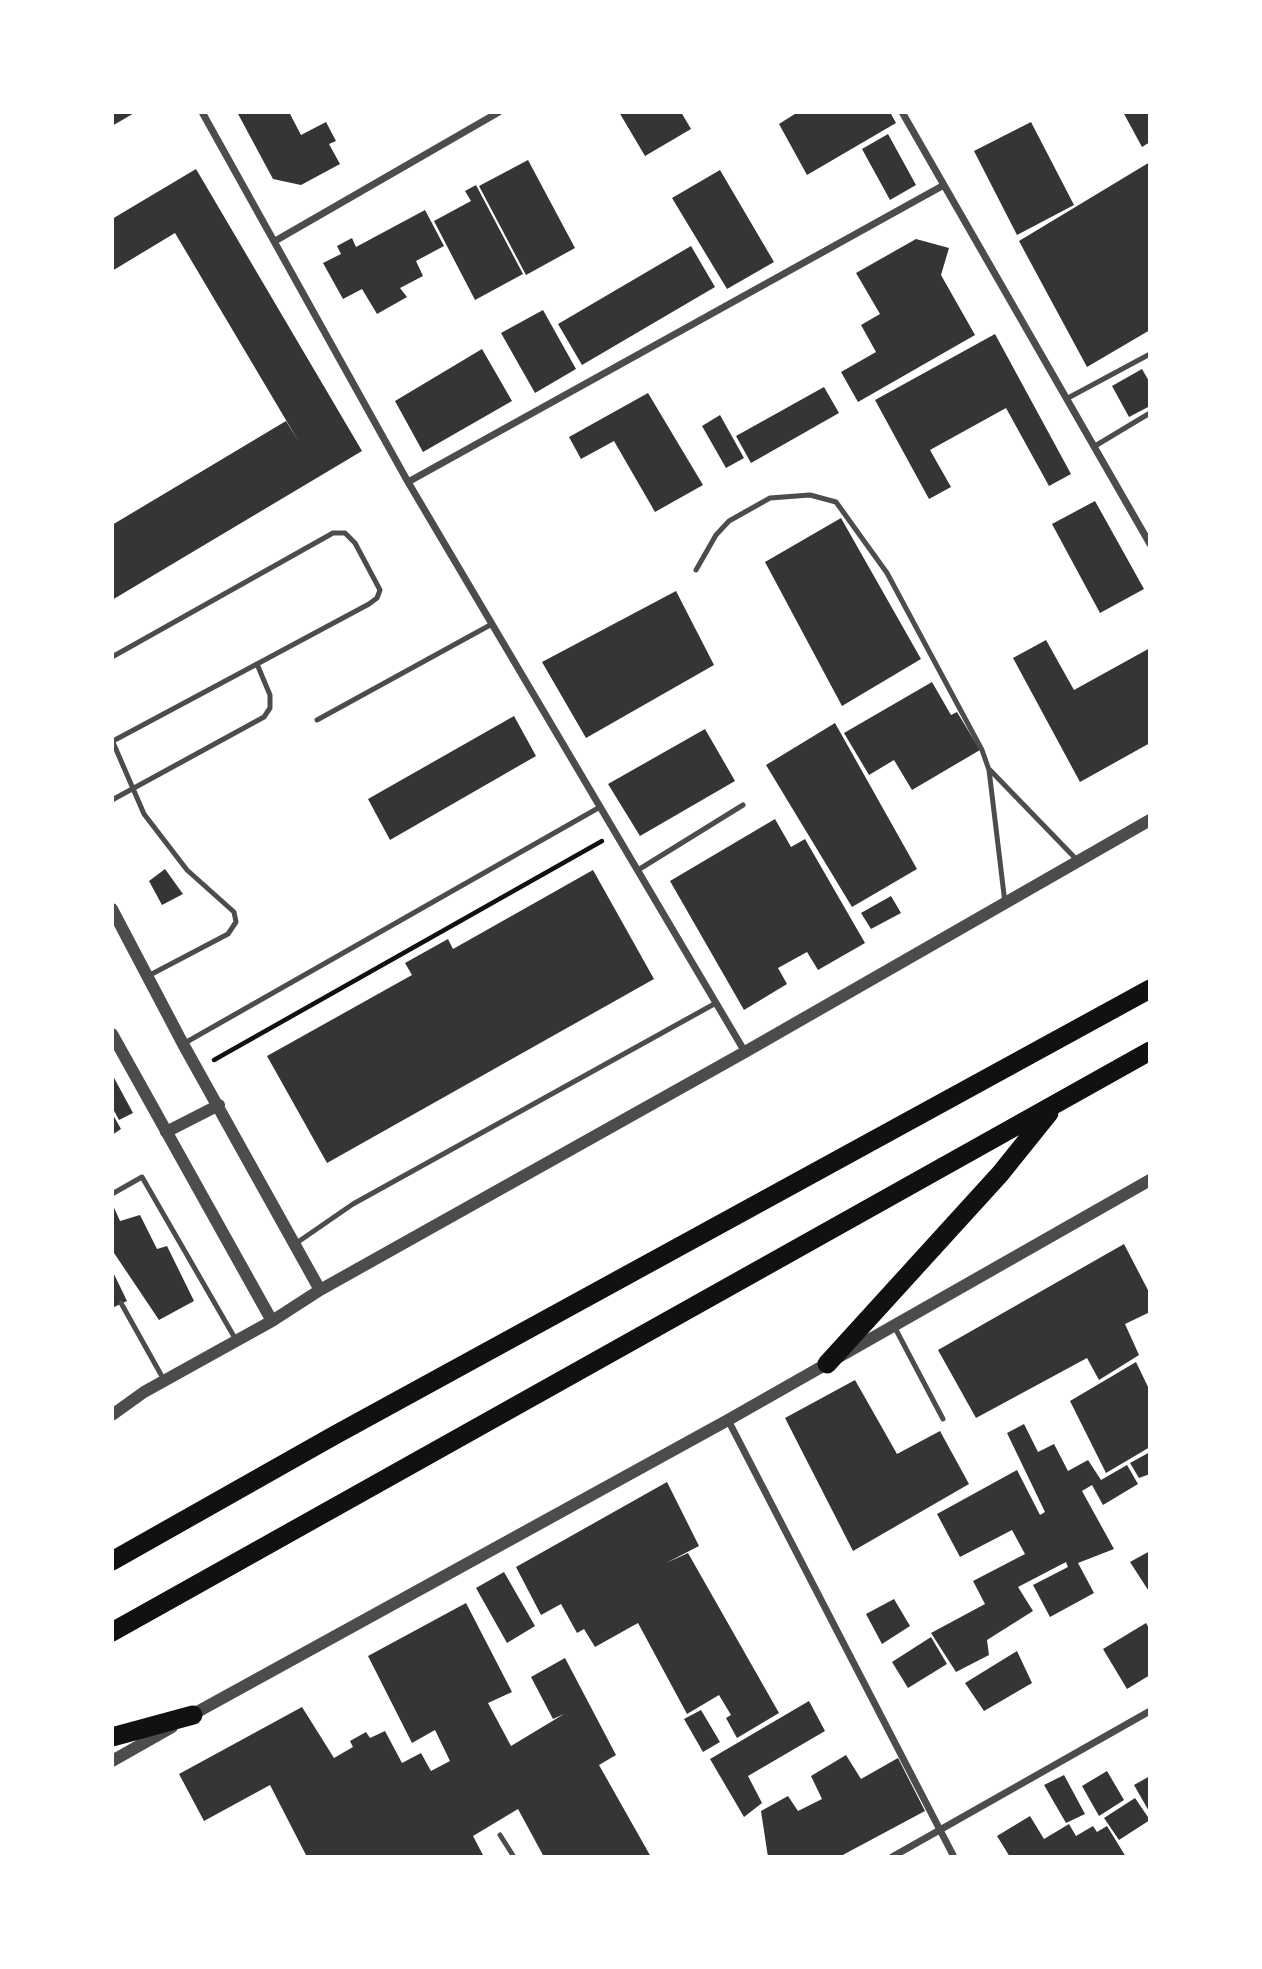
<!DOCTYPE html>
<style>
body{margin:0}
#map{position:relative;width:1262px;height:1969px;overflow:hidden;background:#fff;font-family:Commissioner,sans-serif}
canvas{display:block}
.frame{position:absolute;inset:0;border:114px solid #fff;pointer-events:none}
</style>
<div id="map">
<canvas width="1262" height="1969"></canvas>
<div class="frame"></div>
</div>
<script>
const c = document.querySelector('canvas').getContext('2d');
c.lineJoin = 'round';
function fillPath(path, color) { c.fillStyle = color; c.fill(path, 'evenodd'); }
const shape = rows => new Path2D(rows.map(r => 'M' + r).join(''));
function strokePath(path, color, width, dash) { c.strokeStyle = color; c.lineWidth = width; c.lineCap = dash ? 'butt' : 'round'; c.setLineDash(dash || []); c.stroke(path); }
const building = shape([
 [112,112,136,112,112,126],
 [237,112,289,112,301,135,326,122,336,141,329,144,340,164,301,185,273,179],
 [619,112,681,112,691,129,645,156],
 [798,112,890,112,896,123,807,175,779,124],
 [1123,112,1150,112,1150,142,1142,147],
 [1031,122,1074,205,1017,235,974,151],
 [888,134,916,185,890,200,862,149],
 [528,160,575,248,526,275,479,186],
 [1150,162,1150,330,1087,367,1019,241],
 [196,169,362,451,112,600,112,525,286,421,299,442,175,233,112,271,112,219],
 [720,170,774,262,727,289,672,198],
 [476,185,523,274,475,300,434,221,471,201,465,191],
 [425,210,444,246,416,261,423,276,400,288,407,297,377,314,362,289,343,299,323,263,341,254,337,246,352,238,356,247],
 [916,239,949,248,941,275,975,335,858,402,841,372,876,352,861,325,880,314,856,273],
 [691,246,715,287,582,365,558,324],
 [543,310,576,369,535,393,501,333],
 [995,334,1071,474,1049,486,1006,408,930,450,951,487,929,499,875,400],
 [482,349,512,401,423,452,395,401],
 [1142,369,1150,383,1150,406,1129,417,1112,386],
 [824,387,839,413,751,463,736,436],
 [648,393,703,485,655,512,614,441,581,459,569,437],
 [720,415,744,458,726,468,702,426],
 [1095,501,1144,589,1100,613,1052,524],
 [841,518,921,659,842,706,765,562],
 [676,591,714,665,586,738,542,662],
 [1046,640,1074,690,1150,648,1150,743,1080,782,1013,658],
 [932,682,951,715,957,712,980,750,912,790,894,760,869,775,844,733],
 [514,716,536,756,390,840,368,799],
 [835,723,917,869,852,907,766,765],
 [705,729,735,781,640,836,608,784],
 [775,819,791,847,805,839,865,943,818,970,807,952,778,968,787,984,744,1010,670,881],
 [165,869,183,894,162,905,149,881],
 [593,870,654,979,327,1163,267,1056,412,975,405,963,448,939,453,949],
 [891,896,901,913,871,929,861,913],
 [112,1074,133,1113,119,1120,112,1107],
 [112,1113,121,1129,112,1135],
 [112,1203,120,1221,140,1215,157,1249,167,1246,194,1301,159,1320,112,1250],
 [1124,1244,1150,1294,1150,1312,1125,1324,1139,1355,1099,1380,1087,1358,976,1418,938,1350],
 [112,1270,127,1301,112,1308],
 [1136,1362,1150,1391,1150,1447,1106,1473,1070,1401],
 [855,1380,897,1454,940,1431,969,1484,853,1551,785,1418],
 [1024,1424,1038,1452,1054,1444,1068,1471,1088,1460,1101,1480,1127,1465,1138,1484,1103,1505,1092,1485,1082,1491,1114,1549,1078,1563,1094,1593,1050,1617,1033,1585,1068,1567,1066,1562,1018,1587,1033,1611,987,1640,989,1655,956,1672,931,1633,985,1604,973,1581,1025,1554,1012,1530,960,1557,937,1514,1017,1470,1040,1515,1045,1512,1007,1433],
 [1150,1452,1150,1474,1139,1478,1130,1463],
 [667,1482,699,1546,666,1563,688,1553,779,1713,737,1738,726,1718,731,1715,719,1695,687,1714,638,1623,595,1647,584,1629,577,1633,561,1604,541,1615,516,1567],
 [1150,1551,1150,1593,1130,1562],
 [504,1572,535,1626,507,1643,476,1588],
 [894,1599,910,1626,882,1644,866,1614],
 [466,1603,512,1692,488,1703,511,1746,564,1714,553,1719,531,1677,565,1658,616,1755,599,1765,651,1857,544,1857,518,1809,473,1836,484,1857,307,1857,270,1785,204,1821,179,1774,302,1707,334,1758,353,1747,350,1741,366,1732,370,1738,385,1731,402,1763,421,1753,431,1771,450,1761,435,1730,412,1743,368,1656],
 [1146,1623,1150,1630,1150,1675,1127,1689,1103,1649],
 [931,1637,947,1664,908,1688,892,1662],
 [1017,1651,1032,1683,984,1711,965,1683],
 [809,1701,825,1731,748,1776,762,1803,744,1817,710,1759],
 [701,1710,720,1742,703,1752,684,1719],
 [846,1755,861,1779,898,1758,925,1811,839,1857,768,1857,761,1811,788,1796,798,1811,822,1799,811,1776],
 [1107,1771,1124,1800,1099,1816,1082,1786],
 [1064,1775,1085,1814,1066,1823,1044,1785],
 [1150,1776,1150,1813,1134,1785],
 [1135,1798,1150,1820,1119,1840,1104,1818],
 [1030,1816,1044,1839,1069,1824,1076,1836,1093,1826,1097,1832,1107,1826,1126,1857,1010,1857,997,1836]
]);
const path = shape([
 [214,1060,602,841]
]);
const service = shape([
 [1068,398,1150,354],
 [1095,446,1150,413],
 [696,570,716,535,729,521,770,498,810,495,836,502,887,573,982,750,989,770,1005,903],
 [112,657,333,533,345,533,355,543,380,590,377,598,369,604,257,664,270,695,270,708,264,717,112,800],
 [317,720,492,624],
 [112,740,144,814,187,870,234,912,236,922,228,934,148,976],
 [113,741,257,664],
 [990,770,1078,861],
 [638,870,743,805],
 [183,1044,600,807],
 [112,1194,142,1177,236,1340],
 [295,1244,353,1204,716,1003],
 [121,1303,164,1380],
 [894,1326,943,1419],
 [500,1835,514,1857]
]);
const minor = shape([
 [202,112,408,482,745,1052],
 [902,112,1150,544],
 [275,241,499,112],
 [408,482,944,185],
 [728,1420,954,1857],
 [892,1857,1150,1711]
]);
const tertiary = shape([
 [112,909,183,1044,320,1290],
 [112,1034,272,1321],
 [166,1132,219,1105],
 [112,1415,144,1392,272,1321,320,1290,745,1052,1150,820],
 [188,1717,728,1420,1150,1180],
 [112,1761,172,1727]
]);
const trunk = shape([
 [827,1364,1000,1174,1049,1113],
 [112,1561,335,1435,1150,989],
 [112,1632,1150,1051],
 [112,1737,193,1715]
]);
fillPath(building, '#353535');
strokePath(path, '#111', 4.5);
strokePath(service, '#4c4c4c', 5);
strokePath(minor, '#4c4c4c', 7);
strokePath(tertiary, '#4c4c4c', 12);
strokePath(trunk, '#111', 19);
</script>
